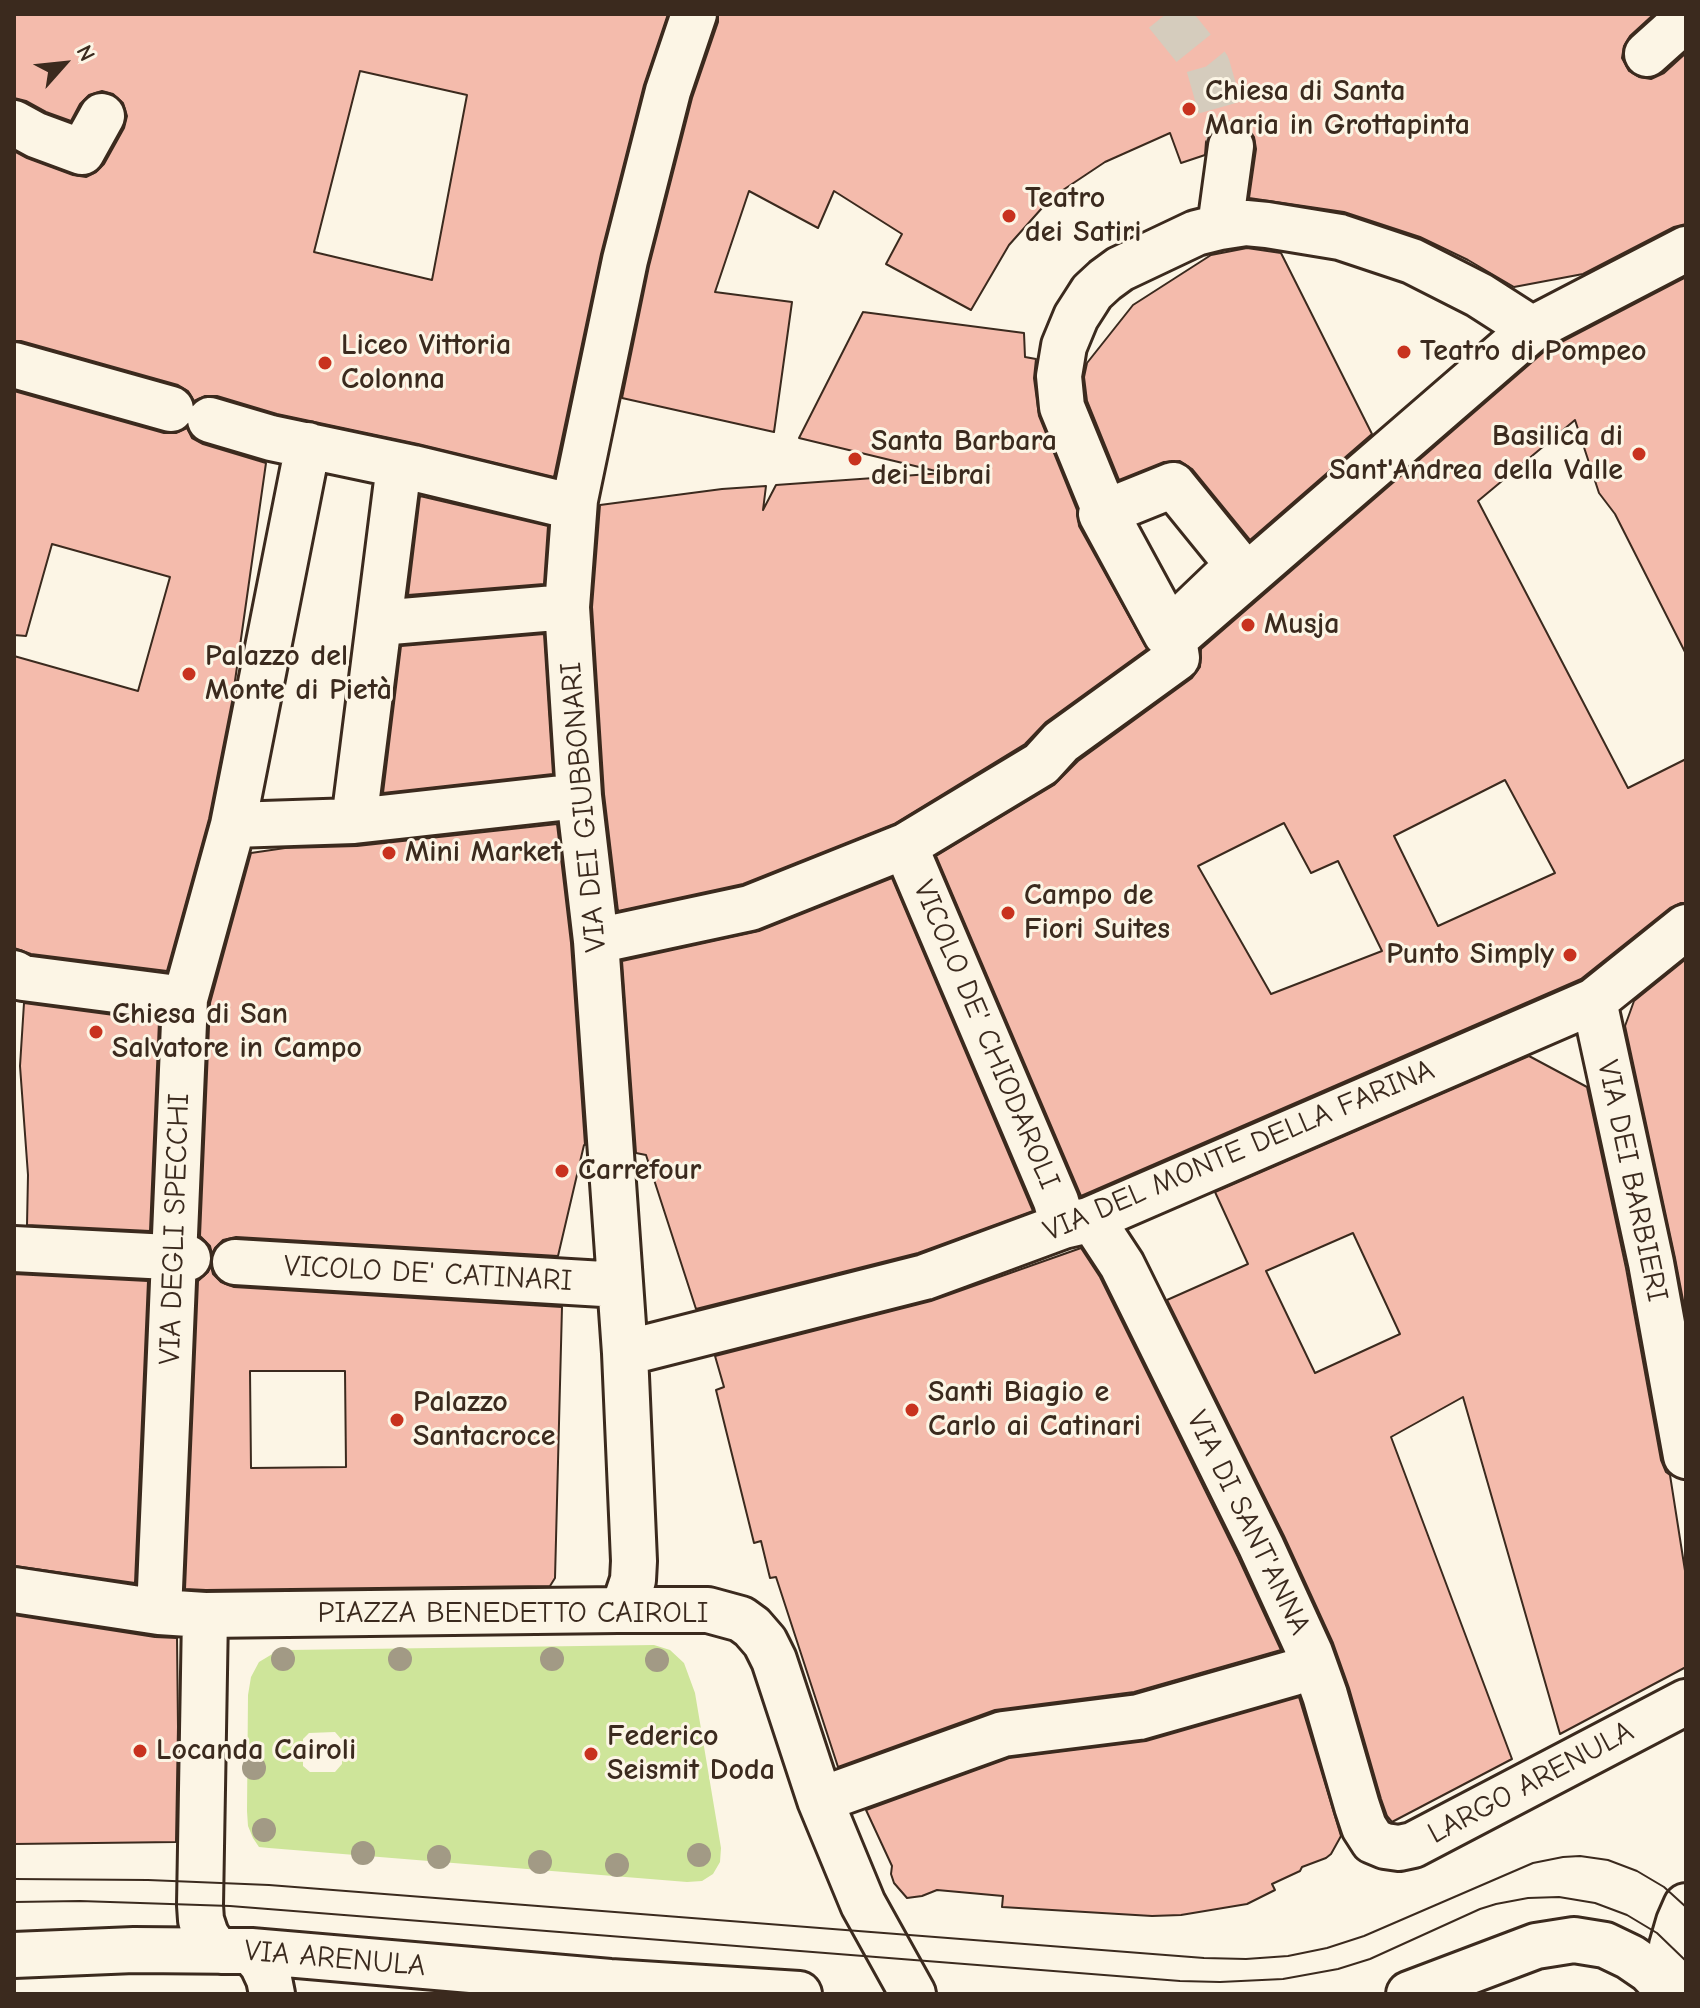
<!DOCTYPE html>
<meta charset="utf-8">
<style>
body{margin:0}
#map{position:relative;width:1700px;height:2008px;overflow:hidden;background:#fcf5e5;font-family:"Comic Neue",sans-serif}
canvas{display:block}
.frame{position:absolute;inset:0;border:16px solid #3b2a1e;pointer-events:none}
.north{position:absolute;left:24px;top:24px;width:80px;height:80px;-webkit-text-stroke:6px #fcf5e5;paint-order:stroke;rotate:63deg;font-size:22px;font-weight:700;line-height:32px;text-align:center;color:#3b2a1e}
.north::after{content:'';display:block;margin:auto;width:28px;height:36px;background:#3b2a1e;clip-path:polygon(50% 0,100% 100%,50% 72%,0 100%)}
</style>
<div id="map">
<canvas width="1700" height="2008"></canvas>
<div class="frame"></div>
<div class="north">N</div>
</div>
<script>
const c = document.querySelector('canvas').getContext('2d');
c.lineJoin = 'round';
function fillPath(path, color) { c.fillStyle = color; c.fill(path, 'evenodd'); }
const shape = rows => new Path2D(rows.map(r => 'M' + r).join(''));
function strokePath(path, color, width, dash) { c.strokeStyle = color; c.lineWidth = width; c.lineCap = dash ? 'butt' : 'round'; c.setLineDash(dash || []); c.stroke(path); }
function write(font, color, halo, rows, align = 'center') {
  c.font = font + ' "Comic Neue",sans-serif'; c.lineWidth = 6; c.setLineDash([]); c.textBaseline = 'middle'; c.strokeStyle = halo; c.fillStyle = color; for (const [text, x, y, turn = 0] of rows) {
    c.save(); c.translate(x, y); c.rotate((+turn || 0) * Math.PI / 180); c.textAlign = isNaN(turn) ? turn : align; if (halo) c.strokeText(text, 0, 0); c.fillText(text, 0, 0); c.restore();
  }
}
const green = shape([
 [654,1645,670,1650,684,1663,695,1693,721,1848,720,1862,713,1874,702,1881,687,1882,269,1848,259,1847,253,1838,248,1826,247,1811,248,1695,251,1677,259,1662,274,1653,288,1650],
 [309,1733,335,1732,342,1740,342,1764,335,1772,310,1772,303,1766,303,1739]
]);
const building = shape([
 [14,14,668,14,644,85,601,254,554,477,418,444,277,414,217,396,205,396,194,401,188,391,178,385,21,341,14,341,14,151,27,158,73,175,86,177,96,172,104,164,124,128,127,116,123,103,113,94,102,91,89,95,80,104,71,121,46,112,26,101,14,98,14,14],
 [360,71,467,95,432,280,314,252,360,71],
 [718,14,1654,14,1630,36,1624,46,1622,58,1629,71,1639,77,1651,79,1664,73,1686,53,1686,224,1674,227,1583,274,1514,287,1468,260,1420,237,1344,212,1249,198,1256,149,1254,137,1247,127,1234,121,1222,123,1212,130,1206,142,1205,155,1181,163,1170,133,1105,162,1063,190,1042,208,1009,245,971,310,886,264,902,234,834,191,818,228,749,191,715,292,792,302,774,432,622,398,649,266,692,98,718,22,718,14],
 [1247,248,1281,253,1372,434,1250,540,1192,469,1180,461,1164,462,1119,480,1087,401,1084,377,1087,363,1133,305,1211,255,1247,248],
 [1686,277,1686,654,1615,514,1599,493,1575,420,1478,501,1628,788,1686,759,1686,903,1681,903,1670,908,1581,979,1081,1196,936,856,1054,785,1078,761,1192,678,1200,667,1201,649,1546,350,1686,277],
 [1505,780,1555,873,1438,926,1394,836,1505,780],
 [1284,823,1311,873,1338,861,1382,951,1271,994,1198,866,1284,823],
 [863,312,1024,333,1025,357,1036,359,1034,378,1039,416,1077,510,1079,526,1147,649,1046,722,1025,744,894,824,743,884,618,911,604,794,592,607,600,505,722,489,766,486,763,510,776,485,944,473,799,438,863,312],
 [14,391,164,433,176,433,187,428,192,438,203,444,266,463,232,702,209,819,167,971,31,954,14,948,14,656,138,691,170,577,52,544,26,636,14,635,14,391],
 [420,496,548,526,544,584,408,595,420,496],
 [544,634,553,774,383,793,401,646,544,634],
 [557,824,571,943,585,1145,584,1145,558,1256,236,1237,223,1240,215,1248,212,1254,210,1246,200,1236,210,1003,251,853,285,848,357,846,557,824],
 [892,878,1033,1211,918,1253,696,1309,646,1155,636,1153,622,961,759,931,892,878],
 [1686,959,1686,1316,1675,1258,1625,1026,1634,1001,1686,959],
 [24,1003,159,1021,150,1231,27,1225,28,1175,20,1066,24,1003],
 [1529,1056,1587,1087,1626,1268,1661,1460,1666,1472,1670,1475,1686,1577,1686,1667,1560,1734,1463,1397,1391,1437,1512,1759,1392,1822,1387,1816,1381,1799,1349,1688,1333,1643,1284,1536,1167,1300,1248,1264,1215,1192,1529,1056],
 [1353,1233,1400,1334,1315,1373,1266,1271,1353,1233],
 [1081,1248,1100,1277,1238,1557,1281,1650,1134,1692,995,1710,838,1767,776,1577,770,1578,761,1541,754,1543,716,1390,724,1387,715,1356,931,1301,1081,1248],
 [211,1266,213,1274,221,1282,234,1287,562,1307,555,1578,550,1586,206,1590,185,1589,198,1281,208,1272,211,1266],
 [250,1371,345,1371,346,1467,251,1468,250,1371],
 [14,1274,148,1281,135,1583,14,1566,14,1274],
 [14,1615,155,1637,177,1638,178,1727,176,1842,14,1844,14,1615],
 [1299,1697,1341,1836,1331,1854,1326,1858,1302,1867,1300,1871,1272,1884,1275,1890,1247,1904,1181,1915,1152,1916,1002,1907,1003,1896,937,1890,922,1896,907,1898,894,1883,891,1874,892,1866,866,1810,1009,1758,1146,1741,1299,1697]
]);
const minorTunnel = shape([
 [1166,14,1208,66,1231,146]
]);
const minor = shape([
 [1647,54,1686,19],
 [14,123,36,135,82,152,102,116],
 [1220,227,1231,146],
 [14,365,171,409],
 [210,420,271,438,413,468,574,507],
 [1173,485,1238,565,1166,634,1101,514,1173,485],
 [379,623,567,607],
 [1174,639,1105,512,1062,407,1059,376,1064,346,1076,317,1085,303,1092,292,1105,280,1120,269,1196,233,1220,227,1246,223,1267,225,1340,237,1412,261,1479,295,1532,329],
 [354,821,579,796],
 [233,825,354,821,399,465],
 [905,846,1056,1201,1063,1226],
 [596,941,750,908,905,846,1041,764,1061,742,1177,658,1174,639,1532,329,1686,249],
 [14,973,23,978,185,999],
 [1594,1001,1651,1263,1686,1456],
 [1089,1220,1099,1230,1122,1265,1261,1546,1310,1653,1325,1695,1357,1806,1364,1827,1373,1841,1385,1846,1399,1848,1413,1845,1686,1702],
 [14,1249,188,1258],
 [235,1262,620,1285],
 [625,1353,925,1277,1063,1226,1089,1220,1594,1001,1686,927],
 [14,1590,159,1612,205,1615,618,1610,708,1610,741,1619,752,1627,765,1642,774,1660,820,1800,863,1904,913,1994],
 [618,1610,627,1598,633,1580,634,1561,625,1353,596,941,579,796,567,607,575,500,625,260,668,91,694,14],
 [159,1612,185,999,233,825,308,445],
 [205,1615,200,1905,201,1920,206,1935,212,1944,221,1951],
 [820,1800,1003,1734,1139,1717,1293,1673,1300,1670,1307,1662,1310,1653],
 [251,1951,262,1964,269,1979,272,1994],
 [14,1955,134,1950,251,1951,610,1982,799,1994],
 [1672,1993,1670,1966,1672,1946,1679,1922,1686,1906],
 [1409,1994,1536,1946,1574,1940,1605,1945,1630,1957,1649,1970,1672,1994]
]);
const tram = shape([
 [14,1879,148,1880,269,1885,1204,1958,1246,1959,1288,1956,1327,1948,1364,1936,1533,1863,1563,1857,1580,1856,1608,1860,1637,1871,1664,1887,1686,1907],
 [14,1902,80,1901,230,1906,1180,1981,1220,1982,1283,1979,1338,1969,1370,1959,1480,1909,1496,1904,1528,1898,1559,1897,1595,1903,1627,1915,1657,1933,1686,1961]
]);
const trees = [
 [283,1659],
 [400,1659],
 [552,1659],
 [657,1660],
 [254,1768],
 [264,1830],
 [363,1853],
 [699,1855],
 [439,1857],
 [540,1862],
 [617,1865]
];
const markers = [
 [1189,109,8,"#c8321e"],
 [1009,216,8,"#c8321e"],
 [1404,352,8,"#c8321e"],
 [325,363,8,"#c8321e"],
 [1639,454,8,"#c8321e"],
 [855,459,8,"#c8321e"],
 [1248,625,8,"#c8321e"],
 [189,674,8,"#c8321e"],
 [389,853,8,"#c8321e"],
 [1008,913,8,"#c8321e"],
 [1570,955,8,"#c8321e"],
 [96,1032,8,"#c8321e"],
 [562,1171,8,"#c8321e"],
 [912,1410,8,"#c8321e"],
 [397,1420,8,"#c8321e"],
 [140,1751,8,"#c8321e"],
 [591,1754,8,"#c8321e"]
];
const poiNames = [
 ["Chiesa di Santa",1205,92],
 ["Maria in Grottapinta",1205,126],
 ["Teatro",1025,199],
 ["dei Satiri",1025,233],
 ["Liceo Vittoria",341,346],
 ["Colonna",341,380],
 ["Teatro di Pompeo",1420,352],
 ["Basilica di",1623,437,"right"],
 ["Sant'Andrea della Valle",1623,471,"right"],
 ["Santa Barbara",871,442],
 ["dei Librai",871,476],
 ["Musja",1264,625],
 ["Palazzo del",205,657],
 ["Monte di Pietà",205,691],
 ["Mini Market",405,853],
 ["Campo de",1024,896],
 ["Fiori Suites",1024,930],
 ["Punto Simply",1554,955,"right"],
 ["Chiesa di San",112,1015],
 ["Salvatore in Campo",112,1049],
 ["Carrefour",578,1171],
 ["Santi Biagio e",928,1393],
 ["Carlo ai Catinari",928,1427],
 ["Palazzo",413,1403],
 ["Santacroce",413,1437],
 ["Federico",607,1737],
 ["Seismit Doda",607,1771],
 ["Locanda Cairoli",156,1751]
];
const streetNames = [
 ["VIA DEI GIUBBONARI",584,807,-95],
 ["VICOLO DE' CHIODAROLI",986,1035,67],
 ["VIA DEL MONTE DELLA FARINA",1239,1151,-23],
 ["VIA DEI BARBIERI",1632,1181,78],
 ["VIA DEGLI SPECCHI",175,1229,-88],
 ["VICOLO DE' CATINARI",428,1274,3],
 ["VIA DI SANT'ANNA",1248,1523,64],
 ["PIAZZA BENEDETTO CAIROLI",513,1614],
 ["LARGO ARENULA",1531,1783,-28],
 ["VIA ARENULA",335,1959,5]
];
fillPath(green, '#cee59a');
fillPath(building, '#f4bbac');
strokePath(building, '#3b2a1e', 2);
strokePath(minorTunnel, '#d5ccbd', 44, [44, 22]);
strokePath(minor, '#3b2a1e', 50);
strokePath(minor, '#fcf5e5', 44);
strokePath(tram, '#3b2a1e', 2);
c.fillStyle = '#a29a85';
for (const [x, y] of trees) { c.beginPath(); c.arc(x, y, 12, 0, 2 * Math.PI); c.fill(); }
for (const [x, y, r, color] of markers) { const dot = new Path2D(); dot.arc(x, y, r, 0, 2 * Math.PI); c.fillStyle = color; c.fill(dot); strokePath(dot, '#fcf5e5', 3); }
write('bold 30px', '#3b2a1e', '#fcf5e5', poiNames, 'left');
write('30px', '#3b2a1e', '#fcf5e5', streetNames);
</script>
